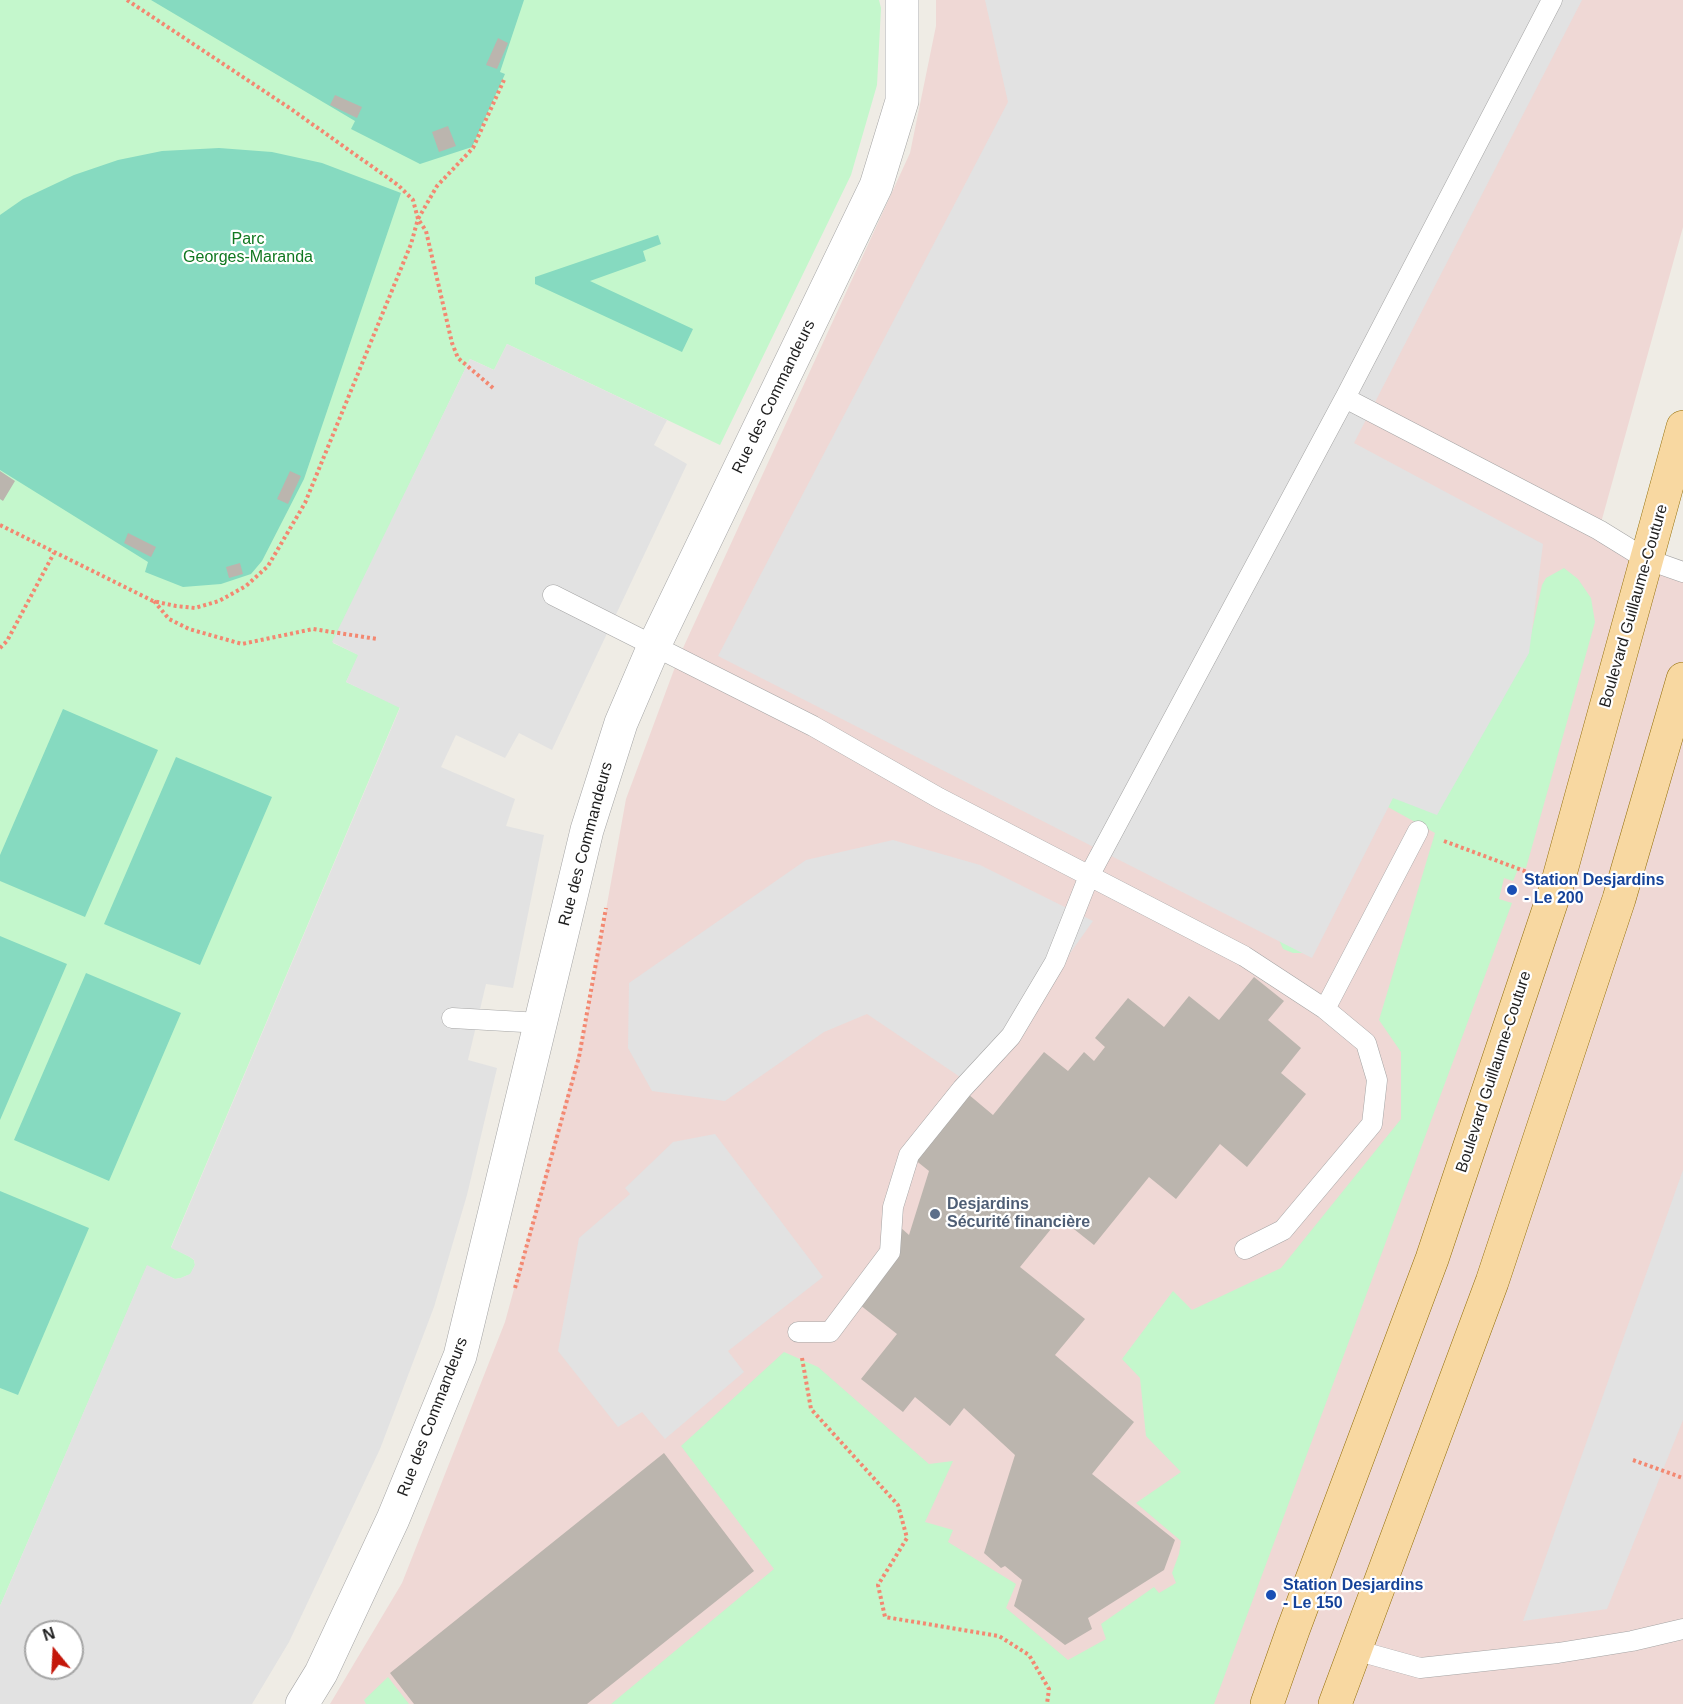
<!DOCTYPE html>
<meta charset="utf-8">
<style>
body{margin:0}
#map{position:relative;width:1683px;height:1704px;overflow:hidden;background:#efece5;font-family:Helvetica,sans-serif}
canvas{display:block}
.north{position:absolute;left:24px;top:1620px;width:60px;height:60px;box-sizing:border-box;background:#fff;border:2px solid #a5a5a5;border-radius:50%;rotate:342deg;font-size:16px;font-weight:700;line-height:24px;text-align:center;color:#1e1e1e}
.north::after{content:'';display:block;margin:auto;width:21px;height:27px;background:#c41609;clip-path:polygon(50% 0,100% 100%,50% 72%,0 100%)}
</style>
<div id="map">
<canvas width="1683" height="1704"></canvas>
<div class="north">N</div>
</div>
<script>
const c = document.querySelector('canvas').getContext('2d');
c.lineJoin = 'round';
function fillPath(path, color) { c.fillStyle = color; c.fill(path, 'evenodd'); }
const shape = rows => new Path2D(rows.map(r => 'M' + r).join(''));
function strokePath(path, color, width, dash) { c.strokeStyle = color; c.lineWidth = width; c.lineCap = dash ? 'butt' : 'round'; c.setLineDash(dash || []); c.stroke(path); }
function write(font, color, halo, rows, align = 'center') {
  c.font = font + ' Helvetica,sans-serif'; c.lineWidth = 4.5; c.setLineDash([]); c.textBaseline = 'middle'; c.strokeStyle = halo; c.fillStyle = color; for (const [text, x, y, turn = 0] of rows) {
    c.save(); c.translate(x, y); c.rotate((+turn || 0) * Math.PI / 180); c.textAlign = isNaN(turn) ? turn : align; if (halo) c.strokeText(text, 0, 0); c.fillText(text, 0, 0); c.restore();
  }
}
const commercial = shape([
 [936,0,1683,0,1683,227,1599,530,1683,572,1683,1704,330,1704,402,1583,505,1322,584,1032,626,799,678,659,910,153,936,26]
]);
const park = shape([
 [0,0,879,0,881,8,877,85,851,175,720,445,507,344,494,370,470,359,333,643,359,655,346,682,400,707,171,1247,190,1257,194,1260,195,1265,191,1274,181,1278,175,1279,147,1266,0,1606],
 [1564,568,1578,579,1591,598,1595,622,1526,868,1519,867,1513,881,1504,878,1499,899,1512,903,1214,1704,611,1704,774,1569,681,1446,784,1352,818,1367,929,1464,953,1461,925,1522,953,1530,948,1542,1016,1584,1006,1608,1068,1660,1106,1639,1101,1624,1154,1587,1159,1593,1176,1583,1172,1573,1179,1554,1181,1541,1136,1503,1181,1472,1146,1436,1140,1378,1122,1359,1173,1291,1192,1310,1281,1268,1401,1119,1401,1052,1379,1020,1435,833,1386,806,1302,953,1293,953,1283,949,1279,940,1382,801,1530,639,1542,585,1546,578],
 [388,1677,409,1704,366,1704,364,1700]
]);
const pitch = shape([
 [151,0,524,0,500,72,505,74,472,147,420,164,351,129,355,121],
 [219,148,272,152,322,163,401,193,304,479,262,561,251,574,221,584,183,587,145,572,148,562,0,470,0,215,23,199,74,175,118,160,162,151],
 [658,235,661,244,643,251,646,261,590,281,693,329,682,352,535,284,535,277],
 [63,709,158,750,85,917,0,881,0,855],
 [176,757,272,797,200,965,104,924],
 [0,936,67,964,0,1120],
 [86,973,181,1013,109,1181,14,1140],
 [0,1191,89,1228,18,1395,0,1388]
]);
const parking = shape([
 [985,0,1582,0,1354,443,1543,544,1529,653,1437,815,1393,798,1312,958,718,656,1008,102],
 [507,344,667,420,654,445,687,464,552,750,519,733,505,758,456,735,441,767,515,799,506,826,544,835,513,988,486,984,468,1060,497,1068,467,1195,434,1307,380,1449,289,1642,252,1704,0,1704,0,1606,147,1265,175,1279,181,1278,190,1274,195,1265,194,1260,190,1257,171,1248,400,708,346,682,358,655,332,642,470,359,494,370],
 [36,1632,72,1632,72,1668,36,1668],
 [893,840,980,865,1093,921,1011,1036,969,1083,867,1014,824,1032,725,1101,652,1091,628,1048,629,983,806,860],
 [715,1134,823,1277,728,1351,744,1372,665,1439,642,1412,618,1427,558,1351,579,1238,630,1194,625,1188,673,1142],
 [1683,1170,1683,1420,1607,1609,1523,1621]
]);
const building = shape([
 [498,38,508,43,497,69,486,65],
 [335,95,362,107,357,118,330,105],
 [448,126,456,146,439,152,432,132],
 [0,471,15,481,3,501,0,499],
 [290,471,301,476,288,504,277,499],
 [128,533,156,547,151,557,124,543],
 [240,563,243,574,229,578,226,567],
 [1254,977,1284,1001,1268,1020,1301,1048,1281,1073,1306,1094,1247,1167,1220,1144,1176,1199,1149,1177,1094,1245,1060,1218,1020,1267,1085,1319,1055,1355,1134,1422,1092,1474,1175,1540,1164,1570,1088,1618,1092,1629,1065,1645,1014,1606,1022,1580,1005,1566,1001,1568,984,1553,1015,1455,964,1408,950,1426,915,1397,903,1412,861,1379,897,1334,846,1294,900,1227,909,1235,929,1171,909,1155,962,1089,993,1115,1044,1052,1068,1071,1084,1052,1094,1061,1105,1047,1095,1038,1128,998,1164,1027,1189,996,1219,1020],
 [664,1453,754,1571,587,1704,414,1704,390,1673]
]);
const path = shape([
 [493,388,458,358,452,343,426,231,418,219,437,186,473,148,504,80],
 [0,525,153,601,176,606,195,608,219,601,246,586,268,566,305,503,411,244,418,219,413,200,398,185,291,109,127,0],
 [154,601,169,619,189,629,242,644,313,629,377,639],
 [0,648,7,641,54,553],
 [1444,841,1527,872],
 [515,1288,579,1057,606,908],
 [802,1358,811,1409,898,1505,907,1538,878,1585,885,1617,999,1636,1029,1655,1049,1689,1047,1704],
 [1633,1460,1683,1478]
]);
const service = shape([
 [1345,398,1552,0],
 [553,595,813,726,939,798,1244,956,1325,1009,1366,1043,1377,1080,1372,1124,1283,1230,1245,1249],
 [1325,1009,1418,831],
 [452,1018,541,1023],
 [798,1332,830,1332,890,1252,893,1207,909,1155,962,1089,1011,1036,1055,962,1089,876,1345,398,1599,530,1646,559,1683,572],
 [1355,1650,1420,1668,1558,1653,1632,1641,1683,1629]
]);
const minor = shape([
 [302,1704,321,1673,393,1519,460,1356,587,830,621,723,654,646,876,186,902,101,902,0]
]);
const primary = shape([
 [1267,1704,1293,1630,1432,1259,1557,885,1683,427],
 [1335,1704,1492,1282,1619,899,1683,679]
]);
const markers = [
 [1512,890,6,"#1a4fb4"],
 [935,1214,6,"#5c6f8a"],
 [1271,1595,6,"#1a4fb4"]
];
const parkNames = [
 ["Parc",248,240],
 ["Georges-Maranda",248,258]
];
const streetNames = [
 ["Rue des Commandeurs",774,397,-64],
 ["Boulevard Guillaume-Couture",1634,606,-74],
 ["Rue des Commandeurs",586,844,-75],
 ["Boulevard Guillaume-Couture",1494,1072,-72],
 ["Rue des Commandeurs",433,1417,-69]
];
const transitNames = [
 ["Station Desjardins",1524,881],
 ["- Le 200",1524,899],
 ["Station Desjardins",1283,1586],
 ["- Le 150",1283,1604]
];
const serviceNames = [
 ["Desjardins",947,1205],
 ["Sécurité financière",947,1223]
];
fillPath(commercial, '#efd8d5');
fillPath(park, '#c4f7cc');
fillPath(pitch, '#86dac0');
fillPath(parking, '#e2e2e2');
fillPath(building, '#bbb5ae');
strokePath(service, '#a5a5a5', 21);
strokePath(minor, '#a5a5a5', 34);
strokePath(primary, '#926e07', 34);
strokePath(path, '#f38871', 4, [3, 3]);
strokePath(service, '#fff', 20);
strokePath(minor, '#fff', 33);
strokePath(primary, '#f8d8a1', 33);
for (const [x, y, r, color] of markers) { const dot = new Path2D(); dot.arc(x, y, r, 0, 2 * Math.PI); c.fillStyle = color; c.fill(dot); strokePath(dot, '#fff', 2); }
write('16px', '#107820', '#fff', parkNames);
write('16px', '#1e1e1e', '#fff', streetNames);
write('bold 16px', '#164399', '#fff', transitNames, 'left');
write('bold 16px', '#4e5e75', '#fff', serviceNames, 'left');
</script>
